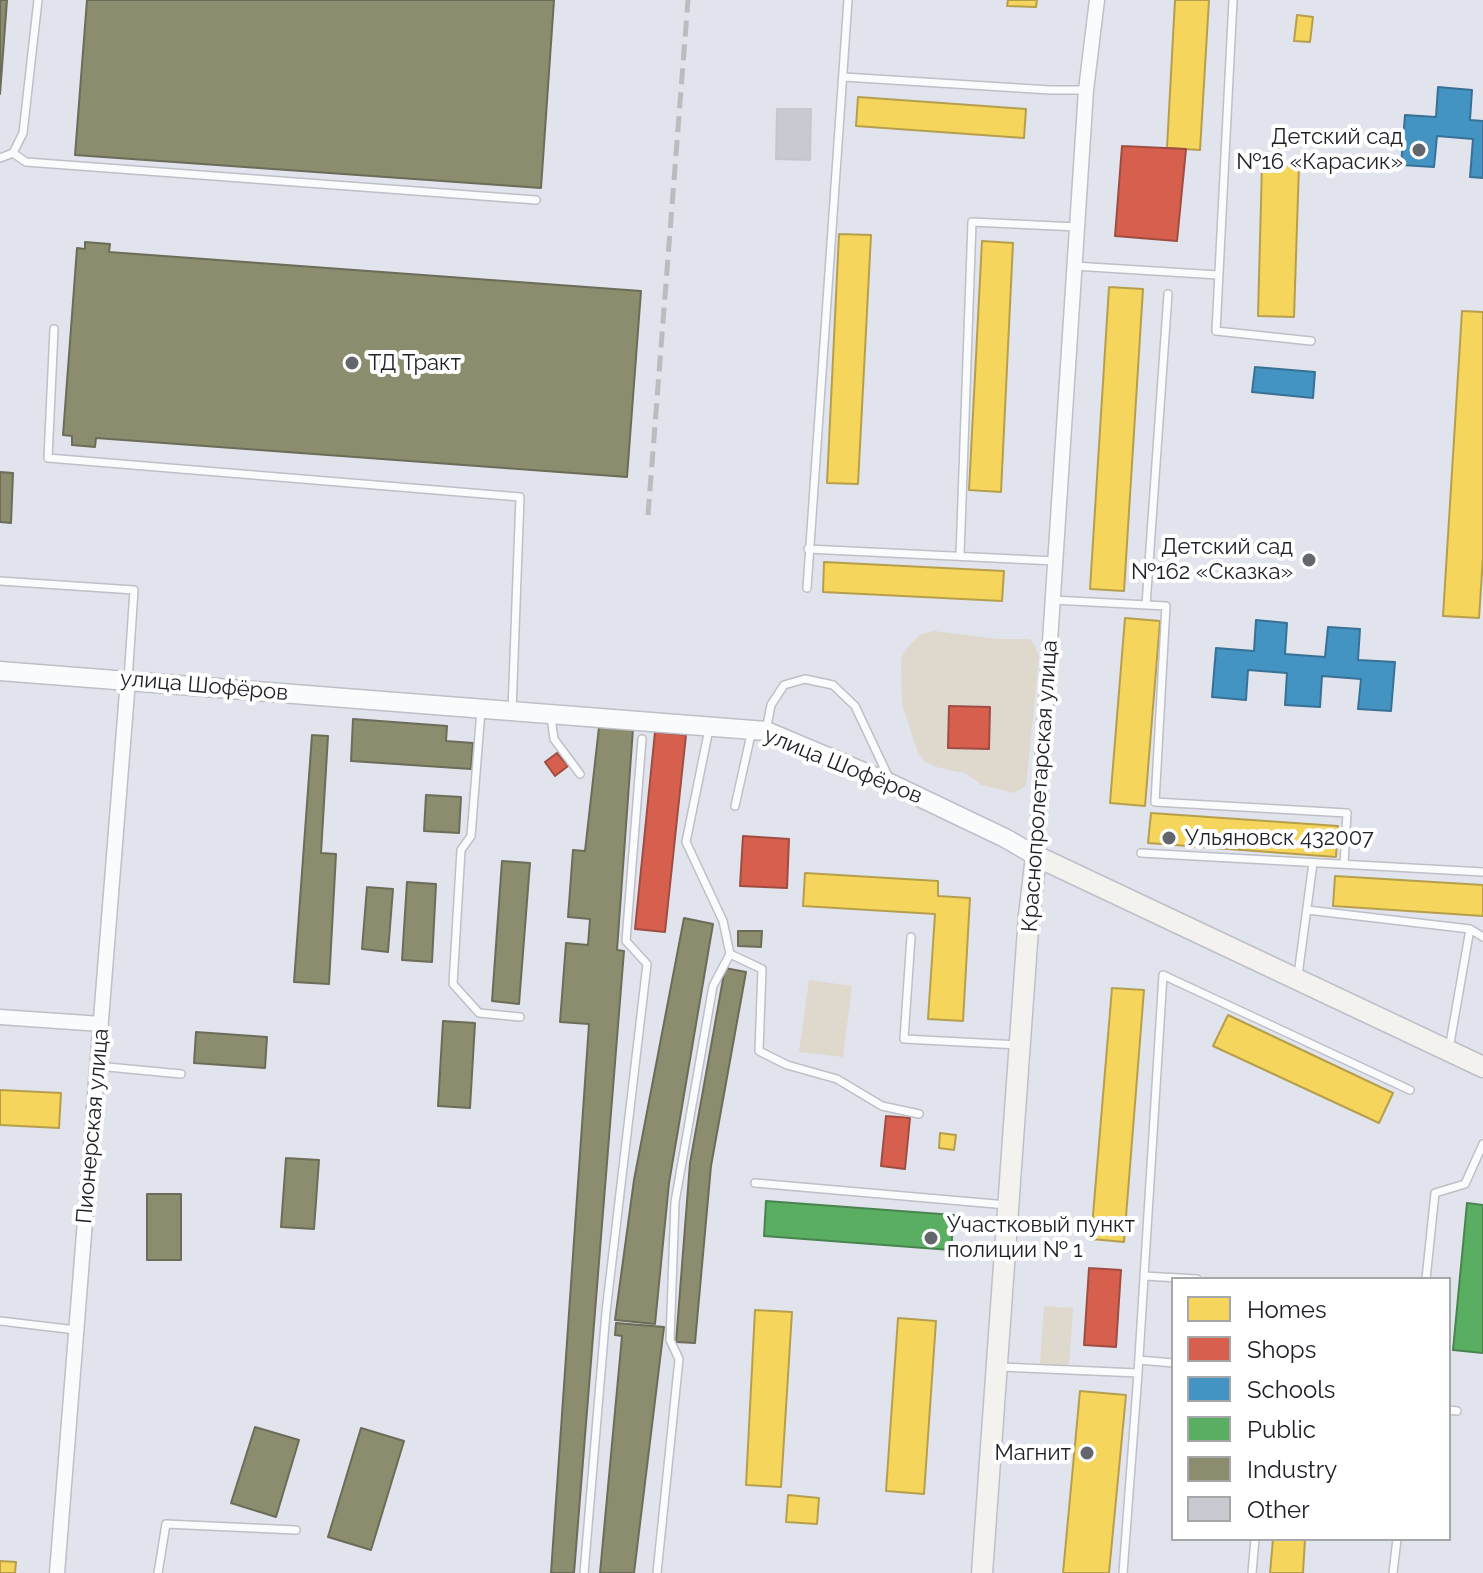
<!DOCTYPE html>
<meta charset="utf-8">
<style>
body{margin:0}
#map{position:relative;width:1483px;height:1573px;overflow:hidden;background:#e1e4ed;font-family:Raleway,sans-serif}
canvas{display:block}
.legend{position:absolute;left:1171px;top:1277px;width:280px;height:264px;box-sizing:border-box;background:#fff;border:2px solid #a6a7a9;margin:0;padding:10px 14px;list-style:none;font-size:24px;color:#202228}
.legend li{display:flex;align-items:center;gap:16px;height:40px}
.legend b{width:40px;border:2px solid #a6a7a9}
</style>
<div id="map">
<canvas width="1483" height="1573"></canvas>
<ul class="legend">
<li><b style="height:22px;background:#f6d55c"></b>Homes</li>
<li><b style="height:22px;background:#d6604d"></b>Shops</li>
<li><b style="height:22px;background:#4393c3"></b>Schools</li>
<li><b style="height:22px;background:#5aae61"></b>Public</li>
<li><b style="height:22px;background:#8c8c6e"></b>Industry</li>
<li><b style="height:22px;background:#c8cad1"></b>Other</li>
</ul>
</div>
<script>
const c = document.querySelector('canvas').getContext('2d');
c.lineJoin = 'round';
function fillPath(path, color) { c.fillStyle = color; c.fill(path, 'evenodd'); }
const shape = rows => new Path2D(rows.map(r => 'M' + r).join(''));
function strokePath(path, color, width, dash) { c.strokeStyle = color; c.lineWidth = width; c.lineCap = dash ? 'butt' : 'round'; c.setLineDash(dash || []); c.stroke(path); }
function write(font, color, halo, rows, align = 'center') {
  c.font = font + ' Raleway,sans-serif'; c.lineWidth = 8; c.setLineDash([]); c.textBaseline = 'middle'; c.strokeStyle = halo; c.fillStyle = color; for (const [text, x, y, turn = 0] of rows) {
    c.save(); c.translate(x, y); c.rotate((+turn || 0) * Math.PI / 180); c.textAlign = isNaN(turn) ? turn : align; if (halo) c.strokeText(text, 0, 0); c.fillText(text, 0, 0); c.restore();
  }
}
const green = shape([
 [934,631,998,639,1030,639,1036,648,1039,658,1026,786,1014,793,982,785,965,773,936,767,924,761,917,750,902,704,901,659,906,649,920,635],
 [809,980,852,986,843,1057,799,1052],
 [1044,1306,1073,1308,1069,1366,1040,1364]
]);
const homes = shape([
 [1008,0,1037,0,1036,7,1007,6,1008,0],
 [1175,0,1209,0,1200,150,1167,148,1175,0],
 [1297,15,1313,17,1310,42,1294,41,1297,15],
 [858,97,1026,109,1024,138,856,126,858,97],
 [1262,164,1299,165,1294,317,1258,316,1262,164],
 [839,234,871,235,858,484,827,483,839,234],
 [982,241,1013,243,1001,492,969,490,982,241],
 [1109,287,1143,289,1124,591,1090,589,1109,287],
 [1462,311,1483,312,1483,557,1479,618,1443,616,1462,311],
 [824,562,1004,571,1002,601,823,592,824,562],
 [1125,618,1160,621,1145,806,1110,803,1125,618],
 [1151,813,1338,826,1336,857,1148,843,1151,813],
 [805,873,938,881,938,896,970,898,963,1021,928,1019,935,914,803,906,805,873],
 [1335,876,1483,885,1483,916,1333,906,1335,876],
 [1112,988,1144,990,1124,1242,1091,1239,1112,988],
 [1228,1015,1393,1093,1379,1123,1213,1046,1228,1015],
 [0,1090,61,1093,59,1128,0,1125,0,1090],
 [940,1133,956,1135,954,1150,939,1148,940,1133],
 [755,1310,792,1312,781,1487,746,1485,755,1310],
 [898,1318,936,1321,924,1494,886,1491,898,1318],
 [1080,1391,1126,1395,1109,1573,1063,1573,1080,1391],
 [788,1495,819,1498,817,1524,786,1522,788,1495],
 [1273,1539,1305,1539,1303,1573,1270,1573,1273,1539],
 [0,1561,16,1562,15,1573,0,1573,0,1561]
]);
const shops = shape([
 [1122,146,1186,149,1177,241,1115,236,1122,146],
 [949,706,990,707,989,749,948,748,949,706],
 [655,732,686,735,665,932,635,929,655,732],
 [557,753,568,766,555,776,545,762,557,753],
 [743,836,789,839,787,888,740,886,743,836],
 [886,1116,910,1118,905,1169,881,1166,886,1116],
 [1089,1268,1121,1270,1116,1347,1084,1345,1089,1268]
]);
const schools = shape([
 [1438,87,1472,90,1470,120,1483,121,1483,178,1470,177,1473,139,1437,136,1434,167,1401,165,1405,115,1436,117,1438,87],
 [1255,367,1315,372,1313,398,1252,392,1255,367],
 [1256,620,1287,623,1285,654,1325,657,1328,627,1360,629,1358,660,1395,662,1391,711,1358,709,1361,679,1322,676,1320,707,1285,705,1287,673,1248,670,1246,700,1212,697,1216,648,1254,651,1256,620]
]);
const public = shape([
 [766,1201,954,1215,951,1250,764,1236,766,1201],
 [1467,1203,1483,1205,1483,1353,1453,1350,1467,1203]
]);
const industry = shape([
 [0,0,7,0,0,94,0,0],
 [87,0,554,0,541,188,75,155,87,0],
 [85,242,110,244,109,252,641,291,627,477,96,438,95,447,72,445,72,436,63,435,77,248,85,249,85,242],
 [0,472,13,473,11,523,0,522,0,472],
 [353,719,447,726,446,741,473,743,471,769,351,761,353,719],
 [599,727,633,729,617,950,624,951,574,1573,551,1573,589,1024,560,1022,566,943,588,945,590,919,568,917,573,850,585,851,599,727],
 [312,735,328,736,321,853,336,854,329,984,294,982,312,735],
 [426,795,461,797,459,833,424,831,426,795],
 [502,861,530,863,519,1004,492,1001,502,861],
 [407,882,436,884,432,962,402,960,407,882],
 [367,887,393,889,388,952,362,949,367,887],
 [684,918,713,924,669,1183,655,1324,615,1320,634,1180,684,918],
 [738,931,762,931,761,947,738,946,738,931],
 [725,968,746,972,711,1166,695,1343,676,1342,690,1163,725,968],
 [443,1021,475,1023,470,1108,438,1106,443,1021],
 [196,1032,267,1037,265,1068,194,1063,196,1032],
 [286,1158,319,1160,314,1229,281,1227,286,1158],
 [147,1194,181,1194,181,1260,147,1260,147,1194],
 [616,1323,664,1327,634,1573,600,1573,622,1336,615,1335,616,1323],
 [255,1427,299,1440,276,1517,231,1503,255,1427],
 [361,1428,404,1441,371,1550,328,1537,361,1428]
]);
const building = shape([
 [777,109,811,109,810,160,776,159,777,109]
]);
const service = shape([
 [38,0,23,133,13,153,26,162,536,200],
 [1233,0,1216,331,1311,341],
 [844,77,1050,90,1086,90],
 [0,158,13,153],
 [1074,266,1218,275],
 [54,329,48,458,520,497,512,711],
 [808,549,1055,561],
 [960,555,972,222,1077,227],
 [0,581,134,590,128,680],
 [807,588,848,0],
 [1053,600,1166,606,1155,802,1347,813,1344,864],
 [1146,605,1168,294],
 [481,710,471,836,461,850,453,984,479,1013,520,1017],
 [551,717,554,739,580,774],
 [766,731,771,705,784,685,805,679,833,685,855,706,889,778],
 [735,806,752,730],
 [1141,853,1483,872],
 [1307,910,1470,929,1483,937],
 [911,937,904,1039,1019,1045],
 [730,954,762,969,759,1051,787,1065,837,1079,882,1106,919,1114],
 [1298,975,1313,863],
 [1449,1049,1470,929],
 [97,1066,181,1074],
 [755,1183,1007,1205],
 [1144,1276,1197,1279],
 [1426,1279,1435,1193,1465,1184,1483,1144],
 [0,1321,76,1330],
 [1139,1360,1173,1363],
 [1001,1367,1138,1373],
 [1449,1410,1457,1411],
 [158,1573,166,1524,296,1530],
 [584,1573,606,1312,647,964,626,941,642,739],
 [657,1573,679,1359,670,1340,675,1202,713,986,730,954,723,921,686,842,709,729],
 [1123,1573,1138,1373,1163,975,1410,1090],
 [1252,1573,1255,1539],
 [1393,1573,1397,1539]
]);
const minor = shape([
 [1036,856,1086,90,1097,0],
 [0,1017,101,1024],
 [57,1573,128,680]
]);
const tertiary = shape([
 [0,671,766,731,892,784,1005,838,1036,856]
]);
const secondary = shape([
 [982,1573,1029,915,1036,856,1483,1067]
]);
const rail = shape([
 [648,515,688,0]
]);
const markers = [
 [1419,150,8,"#64666d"],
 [352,363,8,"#64666d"],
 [1309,560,8,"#64666d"],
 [1169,838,8,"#64666d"],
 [931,1238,8,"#64666d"],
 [1087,1453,8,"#64666d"]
];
const poiNames = [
 ["Детский сад",1403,137],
 ["№16 «Карасик»",1403,162],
 ["ТД Тракт",368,363,"left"],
 ["Детский сад",1293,547],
 ["№162 «Сказка»",1293,572],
 ["Ульяновск 432007",1185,838,"left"],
 ["Участковый пункт",947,1225,"left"],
 ["полиции № 1",947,1250,"left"],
 ["Магнит",1071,1453]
];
const streetNames = [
 ["улица Шофёров",204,686,5],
 ["улица Шофёров",843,766,22],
 ["Краснопролетарская улица",1040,786,-86],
 ["Пионерская улица",93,1126,-85]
];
fillPath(green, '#ded8cd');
fillPath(homes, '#f6d55c');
strokePath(homes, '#b69f4c', 2);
fillPath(shops, '#d6604d');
strokePath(shops, '#9f4d42', 2);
fillPath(schools, '#4393c3');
strokePath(schools, '#387194', 2);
fillPath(public, '#5aae61');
strokePath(public, '#498450', 2);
fillPath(industry, '#8c8c6e');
strokePath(industry, '#6c6c59', 2);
fillPath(building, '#c8cad1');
strokePath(building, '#c5c7ce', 2);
strokePath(service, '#bebfc7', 10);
strokePath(minor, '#bebfc7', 17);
strokePath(tertiary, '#bebfc7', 21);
strokePath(secondary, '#bebfc7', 23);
strokePath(service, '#fafbfc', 7);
strokePath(minor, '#fafbfc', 14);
strokePath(tertiary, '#fafbfc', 18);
strokePath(secondary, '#f3f2ef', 20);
strokePath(rail, '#bbbcbe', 5, [16, 8]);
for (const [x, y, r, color] of markers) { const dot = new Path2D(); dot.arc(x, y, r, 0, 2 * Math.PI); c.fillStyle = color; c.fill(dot); strokePath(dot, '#fff', 3); }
write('22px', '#202228', '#fff', poiNames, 'right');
write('22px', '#202228', '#fff', streetNames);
</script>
